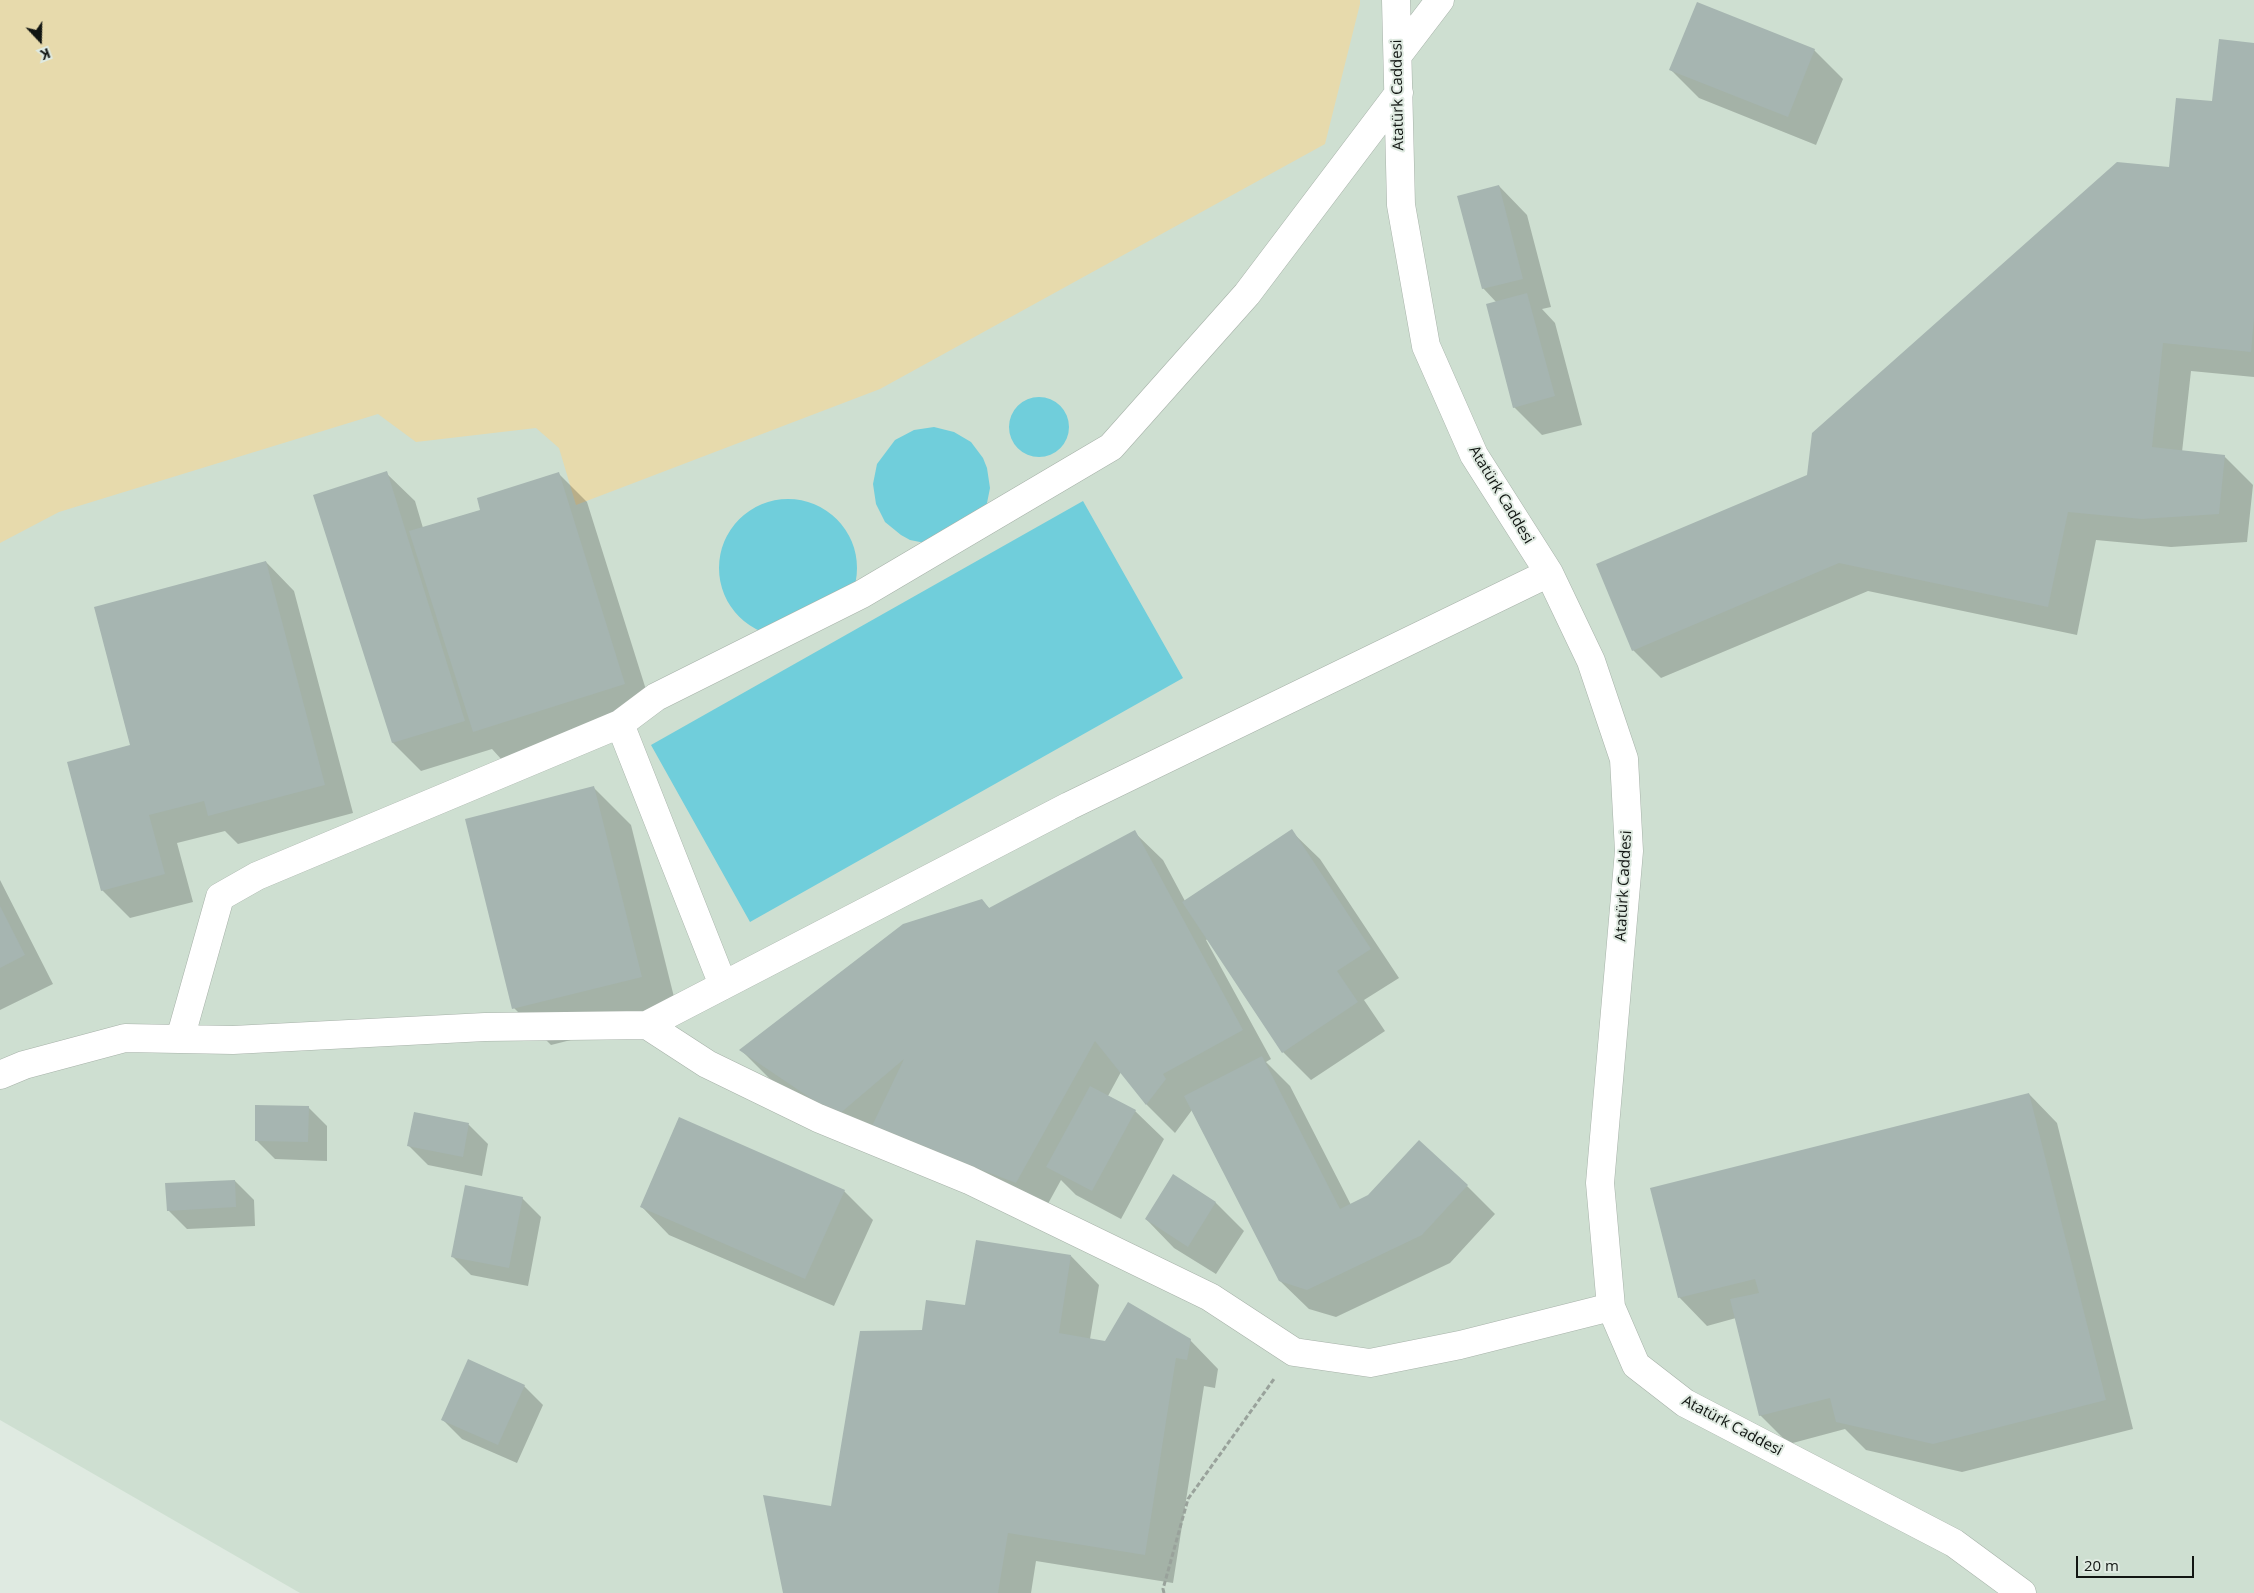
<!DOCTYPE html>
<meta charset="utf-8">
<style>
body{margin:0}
#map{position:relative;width:2254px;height:1593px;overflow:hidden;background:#dfeae1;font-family:"Open Sans",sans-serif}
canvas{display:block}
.north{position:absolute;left:15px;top:15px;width:50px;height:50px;-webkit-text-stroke:4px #dfeae1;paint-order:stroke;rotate:159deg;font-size:14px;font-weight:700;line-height:20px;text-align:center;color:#111512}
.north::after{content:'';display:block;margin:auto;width:18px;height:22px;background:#111512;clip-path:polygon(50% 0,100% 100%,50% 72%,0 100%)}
.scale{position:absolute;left:2076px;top:1556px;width:118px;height:22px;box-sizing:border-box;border:2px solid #111512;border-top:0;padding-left:6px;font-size:15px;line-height:18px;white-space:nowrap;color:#111512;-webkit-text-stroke:4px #dfeae1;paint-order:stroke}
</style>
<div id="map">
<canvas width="2254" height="1593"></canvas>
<div class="north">K</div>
<div class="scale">20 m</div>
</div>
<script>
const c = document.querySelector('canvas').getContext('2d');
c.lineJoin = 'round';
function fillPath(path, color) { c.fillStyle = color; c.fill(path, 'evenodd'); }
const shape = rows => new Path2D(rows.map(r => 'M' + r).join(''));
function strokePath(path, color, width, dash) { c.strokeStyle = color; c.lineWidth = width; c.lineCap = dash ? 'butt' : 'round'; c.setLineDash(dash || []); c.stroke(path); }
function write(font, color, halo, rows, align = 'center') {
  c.font = font + ' "Open Sans",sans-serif'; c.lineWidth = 4; c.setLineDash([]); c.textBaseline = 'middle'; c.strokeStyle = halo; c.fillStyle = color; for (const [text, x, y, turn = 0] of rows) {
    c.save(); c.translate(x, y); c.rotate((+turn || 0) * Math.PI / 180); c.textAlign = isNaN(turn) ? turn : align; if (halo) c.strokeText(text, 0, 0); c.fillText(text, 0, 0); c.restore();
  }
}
const built = shape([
 [1342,0,2254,0,2254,1593,300,1593,0,1420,0,484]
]);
const green = shape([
 [0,0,1360,0,1360,4,1325,144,880,389,576,505,559,448,536,428,416,442,378,414,59,512,0,543]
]);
const water = shape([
 '1009 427a30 30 0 1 1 60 0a30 30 0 1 1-60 0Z',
 [934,427,954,432,971,442,983,458,987,468,990,488,986,508,930,544,910,540,901,535,885,522,876,504,873,484,877,464,895,440,914,430],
 '719 568a69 69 0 1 1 138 0a69 69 0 1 1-138 0Z',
 [1083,501,1183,678,750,922,651,745]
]);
const shadow = shape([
 [2254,44,2254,377,2191,371,2182,452,2224,456,2253,485,2247,542,2171,547,2096,540,2077,635,1868,591,1661,678,1633,650,1808,476,2170,168],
 [1814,50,1843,79,1816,145,1699,98,1671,70],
 [1499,186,1527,215,1551,307,1542,309,1555,323,1582,425,1542,435,1514,407,1497,303,1483,288],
 [386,473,415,501,423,528,482,510,559,474,587,502,653,712,502,760,492,749,421,771,393,743],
 [266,562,294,591,353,813,238,844,225,831,177,843,193,902,130,918,102,890,132,746],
 [594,788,631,825,678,1013,551,1045,514,1008],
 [1291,831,1320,859,1399,978,1364,1000,1385,1031,1311,1080,1283,1052,1208,939,1206,940,1271,1059,1266,1062,1290,1086,1351,1205,1467,1186,1495,1214,1450,1263,1336,1317,1309,1309,1280,1281,1192,1110,1175,1133,1147,1105,1121,1072,1108,1096,1135,1111,1164,1139,1121,1219,1076,1195,1061,1180,1044,1211,866,1144,769,1078,741,1050,981,900,990,909,1134,832,1163,860,1185,901],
 [0,880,53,984,0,1010],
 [2029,1094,2057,1123,2133,1429,1962,1472,1866,1450,1845,1429,1789,1444,1760,1415,1736,1318,1707,1326,1679,1297],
 [308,1107,327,1126,327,1161,275,1159,256,1140],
 [415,1114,469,1125,488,1144,482,1176,428,1165,409,1146],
 [1174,1176,1216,1203,1244,1231,1216,1274,1174,1248,1146,1219],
 [235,1181,254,1200,255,1226,187,1229,168,1210],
 [844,1191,873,1220,834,1306,669,1235,641,1206],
 [522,1198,541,1217,528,1286,471,1275,452,1256],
 [1071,1256,1099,1285,1090,1339,1105,1342,1190,1340,1218,1369,1215,1388,1204,1386,1173,1583,1036,1561,1031,1593,784,1593,832,1507,923,1331,966,1307],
 [524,1386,543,1405,517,1463,462,1439,443,1420]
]);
const building = shape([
 [1697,2,1815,49,1788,117,1669,70],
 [2219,39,2254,43,2254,318,2251,352,2163,343,2152,447,2225,455,2219,514,2142,519,2068,512,2048,607,1839,563,1632,651,1596,564,1807,475,1812,433,2117,162,2169,167,2176,98,2212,101],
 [1499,185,1523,279,1482,289,1457,196],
 [1527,293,1555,396,1513,408,1486,304],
 [387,471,465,721,392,743,313,495],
 [559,472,625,684,473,732,409,531,480,510,477,498],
 [266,561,325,785,208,816,204,801,149,815,165,874,101,891,67,762,130,745,94,607],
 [594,786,642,977,512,1009,465,819],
 [1292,829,1371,949,1337,971,1358,1002,1282,1053,1182,902],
 [1135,830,1243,1030,1163,1074,1166,1079,1146,1105,1095,1041,1016,1183,871,1128,904,1059,837,1116,739,1050,903,924,982,899,989,908],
 [0,906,25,955,0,968],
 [1262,1056,1340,1209,1368,1195,1419,1140,1468,1185,1422,1235,1307,1290,1279,1281,1184,1096],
 [1090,1086,1136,1110,1092,1191,1046,1167],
 [2029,1093,2106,1400,1933,1444,1836,1422,1830,1398,1759,1416,1730,1299,1759,1293,1755,1279,1678,1298,1650,1188],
 [255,1105,309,1106,308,1142,255,1141],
 [414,1112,469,1123,463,1157,407,1146],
 [679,1117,845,1190,805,1279,640,1207],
 [1173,1174,1216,1202,1188,1247,1145,1219],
 [235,1180,236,1207,167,1211,165,1183],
 [465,1185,523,1197,509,1268,451,1257],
 [976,1240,1071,1255,1059,1333,1105,1341,1128,1302,1191,1339,1187,1360,1176,1358,1145,1555,1008,1533,998,1593,783,1593,763,1495,831,1506,860,1331,922,1330,926,1300,965,1305],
 [468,1359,525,1385,498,1445,441,1420]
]);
const path = shape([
 [1164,1593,1163,1589,1188,1499,1274,1379]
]);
const minor = shape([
 [1396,0,1401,205,1426,346,1474,455,1549,573,1591,661,1624,759,1629,851,1600,1183,1611,1307,1636,1365,1685,1403,1954,1543,2022,1593],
 [1398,55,1440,0],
 [620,724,656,697,862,594,1111,447,1247,294,1399,93],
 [647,1025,707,1064,818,1118,969,1180,1210,1297,1294,1352,1370,1363,1460,1345,1611,1307],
 [180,1039,220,897,257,876,620,724,723,985],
 [0,1075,24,1065,125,1038,233,1040,485,1027,647,1025,1069,806,1549,573]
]);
const streetNames = [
 ["Atatürk Caddesi",1398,95,-91],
 ["Atatürk Caddesi",1501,495,59],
 ["Atatürk Caddesi",1624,886,-87],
 ["Atatürk Caddesi",1732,1426,28]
];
fillPath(built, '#cedfd1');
fillPath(green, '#e7daac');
fillPath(water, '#70cedb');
fillPath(shadow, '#0003');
fillPath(building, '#a6b5b1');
strokePath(minor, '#a7b2a9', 29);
strokePath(path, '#99a29b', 3, [5, 2.5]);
strokePath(minor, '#fff', 28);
write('15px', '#111512', '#dfeae1', streetNames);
</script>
